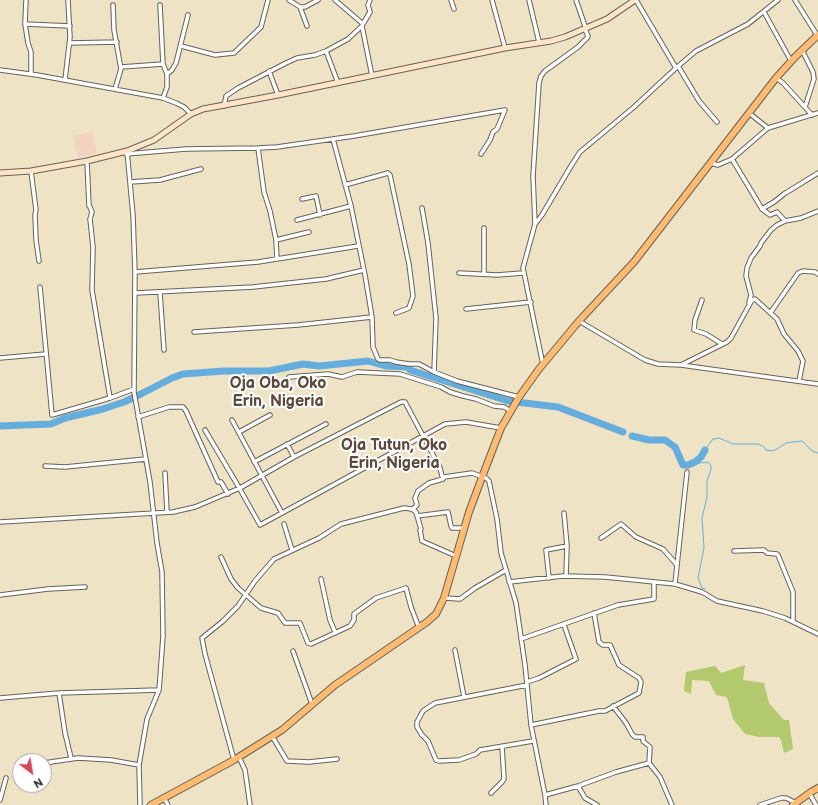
<!DOCTYPE html>
<style>
body{margin:0}
#map{position:relative;width:818px;height:805px;overflow:hidden;background:#efe3c6;font-family:"Balsamiq Sans",sans-serif}
canvas{display:block}
.north{position:absolute;left:12px;top:753px;width:40px;height:40px;box-sizing:border-box;background:#fff;border:1px solid #a4a4a4;border-radius:50%;rotate:149deg;font-size:11px;font-weight:700;line-height:16px;text-align:center;color:#1c1c1c}
.north::after{content:'';display:block;margin:auto;width:14px;height:18px;background:#d1495b;clip-path:polygon(50% 0,100% 100%,50% 72%,0 100%)}
</style>
<div id="map">
<canvas width="818" height="805"></canvas>
<div class="north">N</div>
</div>
<script>
const c = document.querySelector('canvas').getContext('2d');
c.lineJoin = 'round';
function fillPath(path, color) { c.fillStyle = color; c.fill(path, 'evenodd'); }
const shape = rows => new Path2D(rows.map(r => 'M' + r).join(''));
function strokePath(path, color, width, dash) { c.strokeStyle = color; c.lineWidth = width; c.lineCap = dash ? 'butt' : 'round'; c.setLineDash(dash || []); c.stroke(path); }
function write(font, color, halo, rows, align = 'center') {
  c.font = font + ' "Balsamiq Sans",sans-serif'; c.lineWidth = 4; c.setLineDash([]); c.textBaseline = 'middle'; c.strokeStyle = halo; c.fillStyle = color; for (const [text, x, y, turn = 0] of rows) {
    c.save(); c.translate(x, y); c.rotate((+turn || 0) * Math.PI / 180); c.textAlign = isNaN(turn) ? turn : align; if (halo) c.strokeText(text, 0, 0); c.fillText(text, 0, 0); c.restore();
  }
}
const built = shape([
 [92,132,97,153,78,158,73,136]
]);
const green = shape([
 [745,665,743,680,764,683,769,703,784,720,789,720,793,749,784,753,781,740,779,737,759,737,745,734,733,719,727,697,716,695,709,681,692,680,691,694,684,691,686,672,715,666,721,673]
]);
const stream = shape([
 [705,450,713,439,719,438,733,444,758,444,763,446,766,450,772,451,777,449,786,443,802,441,812,451,818,453],
 [691,464,708,462,711,466,711,470,707,480,707,497,702,518,704,548,698,578,702,588,705,589]
]);
const river = shape([
 [0,426,51,424,65,418,103,409,124,402,141,394,172,378,183,374,224,371,269,371,303,364,319,366,368,361,386,366,408,367,410,370,508,401,558,407,623,432],
 [632,436,649,440,665,440,675,447,683,465,688,465,695,462,701,457,705,450]
]);
const street = shape([
 [26,0,25,24,28,43,31,52,31,74],
 [289,0,300,7,305,7,318,0],
 [335,0,363,24,362,26,372,76],
 [451,0,454,9],
 [492,0,505,48],
 [529,0,539,42],
 [576,0,586,29],
 [636,0,676,68],
 [795,0,817,35],
 [113,5,114,30,121,69,115,89],
 [160,5,163,64,167,74,167,87,163,98],
 [300,7,307,26],
 [764,12,791,61],
 [25,24,70,26],
 [363,24,370,12,368,5,370,0],
 [70,43,117,42],
 [181,46,215,55,234,53,261,27,268,0],
 [802,50,813,72,814,79,805,107],
 [326,51,338,83],
 [678,66,699,101,717,122],
 [121,67,163,64],
 [0,70,37,75,163,98,176,103,184,107,191,114],
 [269,71,278,95],
 [167,74,172,70,176,63,188,15],
 [776,78,783,83,812,115],
 [65,80,70,37,68,0],
 [224,106,226,96,238,88,286,63,297,58,315,55,326,51,348,39,362,26],
 [749,113,768,128],
 [333,139,351,206,365,275,372,317,373,347,378,359,380,360,390,360,396,362,409,364,419,364,434,372,457,381,519,397],
 [258,148,264,192,270,211,276,240,277,259],
 [127,151,133,215,135,272,134,392,150,482,157,543,162,572,163,636,160,678,159,690,147,719,139,765,140,805],
 [126,154,186,149,258,148,277,147,354,136,505,110,497,129,493,132,490,140,481,154],
 [732,159,762,209,770,215,777,212,785,221],
 [87,161,89,206,90,207,92,212,90,219,93,247,92,290,110,398],
 [711,163,718,165,732,159,768,128,818,113],
 [31,171,36,210,35,215,36,240,39,261],
 [130,182,160,180,201,169],
 [345,185,388,173,390,175,409,264,413,296,409,308,396,313],
 [302,199,316,196,320,215],
 [422,208,428,243,436,318,434,372],
 [762,209,774,202,784,194,818,173],
 [297,220,351,206],
 [535,224,533,176,539,83,541,76,545,71,578,47,587,38,588,36,585,29],
 [276,240,309,232],
 [135,272,258,262,358,246],
 [459,273,497,275,523,273],
 [484,274,484,228],
 [40,287,52,415,110,398,134,389],
 [136,293,253,287,326,279,364,270],
 [160,293,164,350],
 [702,300,695,320,694,330,706,334,722,344],
 [749,303,751,295,746,276,747,268,751,258,760,246,761,243,771,230,777,225,785,221,801,218,818,211],
 [466,309,531,302],
 [771,312,798,273,803,271,815,272,818,274],
 [579,321,645,360,658,364,681,365,818,384],
 [194,332,298,325,372,317],
 [0,358,46,354],
 [543,365,523,268,535,224,542,215,571,166,580,152,634,107,676,68,696,51,748,24,778,0],
 [681,365,727,342,731,338,752,300,755,299,777,319,784,334,798,351,803,361,799,381],
 [289,377,328,374,342,377,357,372,400,374,441,387,450,392,463,396,476,399,494,406,504,407,511,411],
 [138,417,169,407,183,407,186,411,218,482,221,482,228,494],
 [232,420,282,513],
 [205,430,237,484,260,525,445,424,466,422,501,428],
 [239,432,270,415],
 [287,444,294,457],
 [254,462,326,424],
 [45,466,65,467,146,459],
 [165,473,167,512],
 [413,509,417,505,415,498,418,491,429,483,443,479,444,477],
 [564,513,567,546,566,576],
 [417,516,448,512,451,526,452,528,464,528],
 [0,522,173,512,195,507,240,488,294,457,401,402,405,402,440,468,442,476,444,477,472,473,486,478,489,481,497,519,501,553,516,603,525,665,531,725,545,795,546,805],
 [284,524,292,550],
 [601,538,621,524,636,537,663,549,677,565],
 [734,551,764,550,767,553,777,554,778,555,793,592,793,621],
 [221,557,231,579,238,588,261,608,278,613,285,623,300,623,308,643,311,644,350,626,354,620,354,614,376,598,406,588,411,607,419,628],
 [549,578,546,550,567,546],
 [321,579,330,620,335,632],
 [509,582,563,576,605,577,675,584,702,592,717,601,763,611,785,618,818,634],
 [675,584,687,472],
 [0,595,48,589,85,587],
 [444,598,460,599,475,588,506,570],
 [521,639,618,605,654,599,654,582],
 [455,650,464,697],
 [293,651,312,704],
 [527,682,539,678,576,659,564,625],
 [527,685,435,703,423,711,417,722,417,727,422,735,428,741,436,760,439,761,459,760,476,754,480,750,533,741],
 [59,693,65,733,71,758],
 [0,698,59,693,159,690],
 [613,706,626,723,632,734,635,737,643,737,643,741,650,747,649,763,660,777,672,805],
 [531,725,599,711,605,711,639,693,641,682,639,678,619,665,610,645,603,645,599,642,594,613],
 [272,736,287,761,309,762,337,759],
 [239,757,245,770,250,805],
 [234,760,205,654,202,638,222,622,238,606,255,581,274,559,319,538,341,524,404,508,412,509,416,512,421,529,420,530,422,541,456,556],
 [44,763,78,758,111,760,139,765],
 [578,786,585,798,597,805],
 [491,793,502,782,504,779,502,746],
 [809,793,816,805],
 [545,795,578,786,616,772,649,763],
 [164,798,168,805],
 [0,800,6,778],
 [760,805,781,798,786,798,796,803]
]);
const secondary = shape([
 [0,173,31,171,87,161,127,151,154,140,191,114,203,109,278,95,505,48,551,41,565,37,607,19,635,0]
]);
const primary = shape([
 [151,805,234,760,282,730,335,685,427,622,436,614,444,598,469,512,484,472,501,428,519,397,539,369,579,321,634,262,776,78,795,57,818,35],
 [793,805,811,792,818,788]
]);
const districtNames = [
 ["Oja Oba, Oko",278,384],
 ["Erin, Nigeria",278,402],
 ["Oja Tutun, Oko",394,446],
 ["Erin, Nigeria",394,464]
];
fillPath(built, '#f2d4be');
fillPath(green, '#b2c96e');
strokePath(stream, '#64addc', 1);
strokePath(river, '#64addc', 7);
strokePath(street, '#666258', 5.5);
strokePath(secondary, '#666258', 7);
strokePath(primary, '#666258', 8);
strokePath(street, '#fff', 3.5);
strokePath(secondary, '#ffe4c6', 5);
strokePath(primary, '#ffbb71', 6);
write('bold 16px', '#5d4a3d', '#fff', districtNames);
</script>
